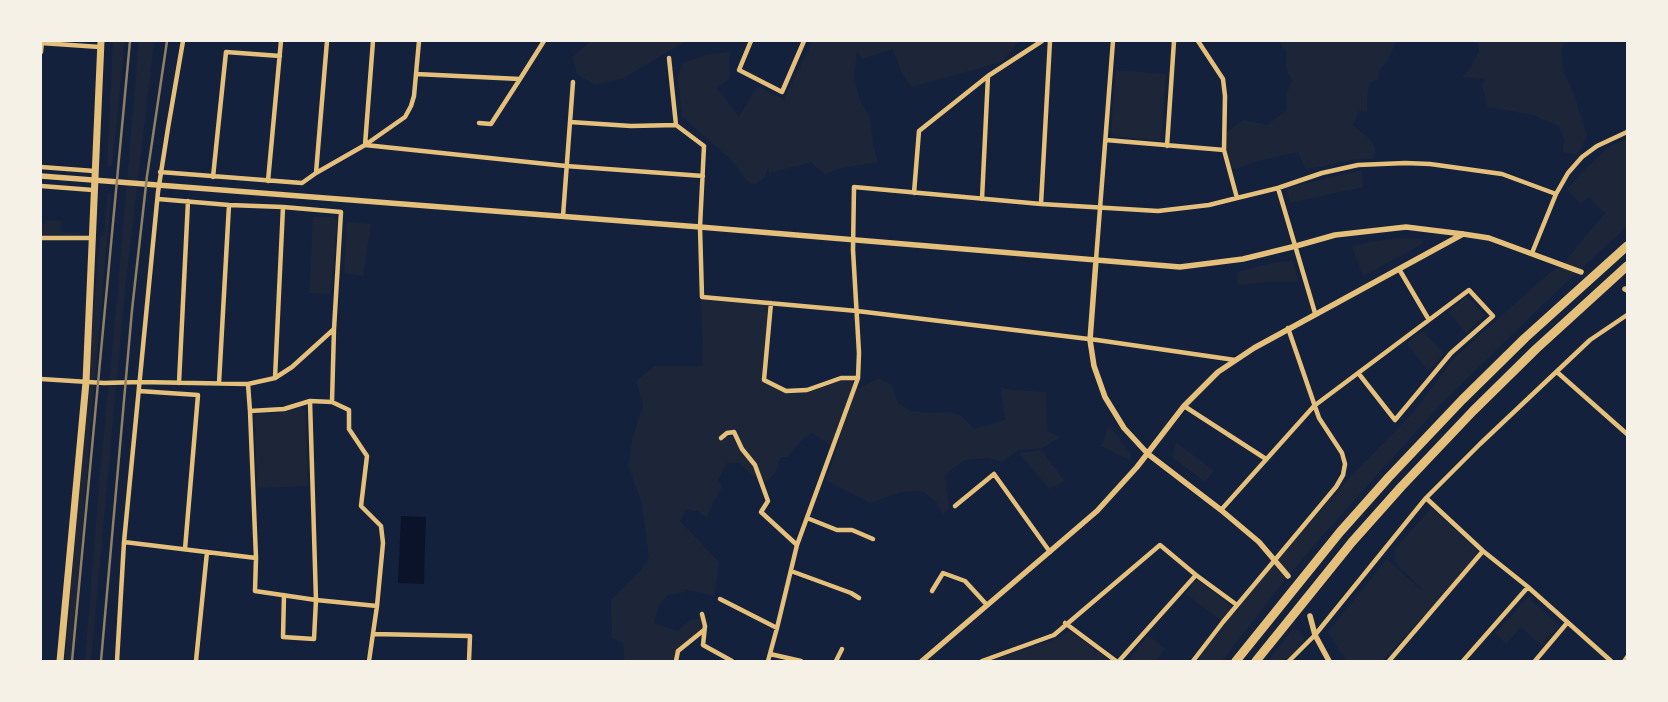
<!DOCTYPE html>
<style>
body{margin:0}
#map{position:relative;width:1668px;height:702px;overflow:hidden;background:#14213d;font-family:"Asap Condensed",sans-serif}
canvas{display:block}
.frame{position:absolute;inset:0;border:42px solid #f6f1e7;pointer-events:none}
</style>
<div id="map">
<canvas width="1668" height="702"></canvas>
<div class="frame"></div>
</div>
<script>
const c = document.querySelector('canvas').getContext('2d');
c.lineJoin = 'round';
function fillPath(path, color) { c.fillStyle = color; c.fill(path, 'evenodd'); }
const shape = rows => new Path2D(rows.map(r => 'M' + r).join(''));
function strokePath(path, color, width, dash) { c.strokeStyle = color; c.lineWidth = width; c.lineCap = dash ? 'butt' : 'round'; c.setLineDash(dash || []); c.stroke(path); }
const green = shape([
 [113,41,125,41,112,166,107,167],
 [139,41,154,41,125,290,91,661,86,661,85,660,99,483,114,332],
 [591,41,686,41,624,78,595,85,577,74,572,57],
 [813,41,850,42,1019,41,1002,62,911,87,902,73,892,48,890,50,862,59,857,51,854,79,861,102,870,118,873,145,878,162,837,169,825,174,812,164,812,162,769,173,768,168,764,178,754,185,745,179,734,163,682,116,678,78,682,63,709,54,730,52,729,79,717,88,739,117,757,86,784,99],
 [1280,41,1396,41,1388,61,1380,69,1378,80,1370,82,1367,96,1367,111,1359,111,1353,125,1370,139,1375,147,1375,154,1373,153,1373,159,1350,160,1306,170,1298,152,1257,161,1237,169,1229,168,1224,134,1243,120,1267,125,1287,110,1286,95,1292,80,1286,68,1286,51,1282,46],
 [1477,41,1565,41,1561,53,1564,73,1575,97,1587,135,1578,155,1563,152,1564,140,1559,126,1533,115,1487,107,1482,85,1485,79,1462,77,1471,67,1479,51],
 [1116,70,1166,74,1161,141,1114,136,1111,133],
 [1627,139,1627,227,1558,290,1440,405,1324,534,1281,585,1222,661,1194,661,1237,606,1292,543,1353,474,1412,414,1455,357,1531,289,1561,264,1568,261,1565,261,1605,213,1589,197,1580,204,1567,189,1587,167,1611,145],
 [1362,170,1363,187,1290,203,1286,188],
 [108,193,111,194,84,506,74,633,71,661,65,661,100,237,104,235],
 [313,217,334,217,337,221,330,294,309,293],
 [46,220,61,221,61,232,80,233,81,237,41,237,41,224,45,224],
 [347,222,371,224,363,276,344,273],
 [1399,238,1422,239,1422,244,1363,276,1352,246,1376,241],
 [1293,261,1299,282,1269,282,1238,285,1237,272,1276,262],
 [1466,296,1485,315,1466,333,1449,313],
 [701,299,771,303,762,380,773,385,798,390,850,378,857,381,836,429,833,447,812,433,804,438,788,457,781,457,776,472,767,482,751,474,739,463,727,463,718,480,722,487,712,505,707,518,698,511,686,509,680,521,719,562,714,596,685,589,685,592,668,595,659,605,654,623,678,631,690,620,702,618,704,628,676,651,676,661,625,661,623,643,612,638,611,600,641,570,649,558,642,504,628,466,633,436,643,406,636,381,654,366,703,366],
 [1423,331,1444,354,1428,371,1407,343],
 [879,378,892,385,898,403,911,411,930,413,950,412,960,415,974,429,1005,420,1001,388,1014,390,1046,392,1047,431,1060,437,1043,448,1019,450,1002,462,988,458,964,460,945,475,949,508,943,515,936,502,923,491,901,492,870,503,826,480,836,452,845,415,853,391],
 [301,407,305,410,308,486,257,488,255,417,257,414,281,413],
 [1109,425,1130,453,1130,460,1101,446],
 [1176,442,1214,471,1205,482,1172,457],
 [1041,450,1065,481,1049,489,1019,453],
 [1431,508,1481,554,1382,661,1346,661,1328,632,1387,559,1422,591,1423,590,1395,562,1395,549],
 [1198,580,1230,605,1233,609,1223,622,1186,594,1194,582],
 [1528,597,1559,625,1541,645,1521,627,1506,644,1495,633],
 [1292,630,1299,630,1305,641,1286,661,1268,661],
 [1070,631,1109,661,988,661,1051,641],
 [1148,635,1165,649,1156,661,1128,661]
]);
const water = shape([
 [401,516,426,517,424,584,398,583]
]);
const minor = shape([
 [751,41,739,70,782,92,804,41],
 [1198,41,1223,79,1225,96,1224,150,1237,198],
 [41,43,100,47],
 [41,52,42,41],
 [669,58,676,125,704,146,700,227,702,297,857,311,1097,340,1235,360],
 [416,74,520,79,491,124,479,123],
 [520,79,544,41],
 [570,122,631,126,676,125],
 [1106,140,1224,150],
 [365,145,566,166,703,176],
 [365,145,373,41],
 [1167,146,1174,41],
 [41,167,94,171],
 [160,172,302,183,316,173,365,145,405,117,411,106,414,96,419,41],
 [316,173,327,41],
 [213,177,226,52,280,56],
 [268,181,281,41],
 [41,186,93,190],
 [1278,188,1315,313],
 [914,193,919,131,988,76,1042,41],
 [158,199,229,205,283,207,275,378],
 [982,199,988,76],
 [1041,204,1050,41],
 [563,216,573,82],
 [41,238,92,238],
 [1532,253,1556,194,1568,173,1582,157,1597,146,1627,132],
 [1096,260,1113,41],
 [1399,269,1429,320],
 [771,303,764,380,786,391,807,390,841,378,858,378],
 [1557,372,1627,434],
 [41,379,104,383,140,382,248,384,275,378,292,367,334,329,341,212,283,207],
 [179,383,188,201],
 [219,383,229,205],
 [248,384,250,411,256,558,255,591,316,600,377,606,369,661],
 [139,391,198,395,185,549],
 [332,402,334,329],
 [1184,406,1266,459],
 [250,411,284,409,310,401,332,402,349,410,349,429,367,456,361,506,381,526,383,543,377,606],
 [721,438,727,433,734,432,742,449,755,465,768,501,761,512,797,545],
 [1426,498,1483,551,1528,587,1611,661],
 [955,506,994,474,1050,552],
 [1221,510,1314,406,1469,290,1493,316,1451,353,1395,420,1359,374],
 [807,518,837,530,852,530,873,539],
 [124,542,256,558],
 [791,571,851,593,859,598],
 [932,591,943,573,965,581,987,605],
 [284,595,283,637,314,639,316,600,310,401],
 [720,599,777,628],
 [702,614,705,626,703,645,732,661],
 [1065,623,1116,661],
 [373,634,470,636,469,661],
 [770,654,801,661],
 [117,661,124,542,158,192,168,128,183,41],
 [196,661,207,552],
 [676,661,678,651,704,630],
 [768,661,777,628,797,545,858,378,859,353,853,250,854,187,1041,204,1158,211,1209,205,1237,198,1278,188,1322,173,1358,165,1405,163,1430,164,1502,174,1556,194],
 [836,661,842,649],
 [982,661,1054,635,1160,545,1196,575,1237,605],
 [1119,661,1196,575],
 [1193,661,1223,622,1336,487,1343,475,1345,464,1342,453,1319,418,1288,328],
 [1289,661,1315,635,1426,498,1480,444,1590,340,1627,315],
 [1389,661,1483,551],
 [1463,661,1528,587],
 [1535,661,1567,623]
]);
const tertiary = shape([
 [41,176,700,227,1180,267,1243,259,1296,246,1335,235,1406,227,1463,234,1489,238,1581,272],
 [1096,260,1090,340,1094,366,1105,397,1124,428,1148,454,1221,510,1259,542,1288,576],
 [1625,289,1627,290],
 [1310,616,1315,635,1329,661],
 [922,661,1097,511,1137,467,1184,406,1218,372,1254,348,1463,234],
 [1625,661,1627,658]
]);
const primary = shape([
 [60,661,86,382,101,41]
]);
const motorway = shape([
 [1236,661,1340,532,1389,477,1462,400,1525,338,1627,246],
 [1256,661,1352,542,1401,487,1473,411,1536,349,1627,266]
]);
const rail = shape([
 [72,661,130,41],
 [101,661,132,310,147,176,167,41]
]);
fillPath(green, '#1d2539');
fillPath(water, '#0b132b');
strokePath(minor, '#e5c07b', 4.5);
strokePath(tertiary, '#e5c07b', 5.5);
strokePath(primary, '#e5c07b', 7);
strokePath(motorway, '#e5c07b', 9);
strokePath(rail, '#918062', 2.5);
</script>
